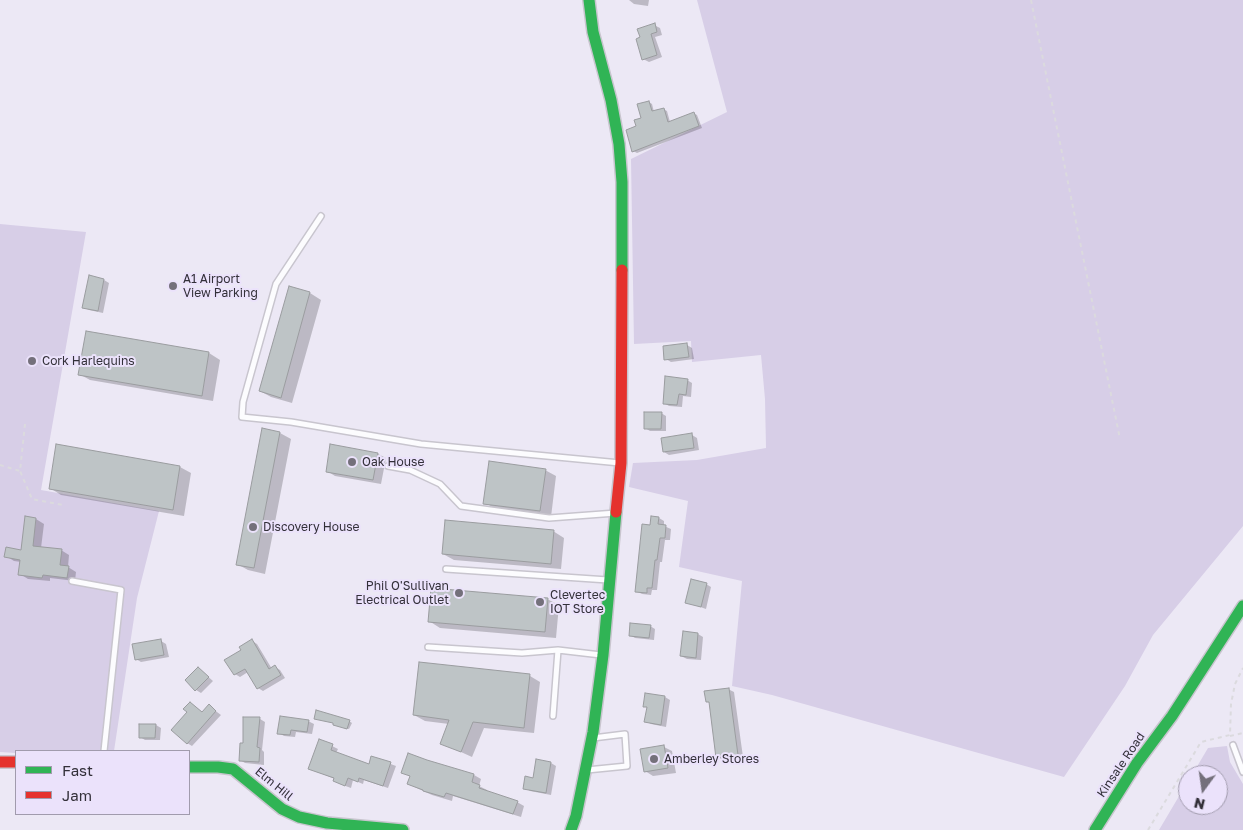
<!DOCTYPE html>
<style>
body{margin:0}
#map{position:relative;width:1243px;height:830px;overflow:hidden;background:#ece8f5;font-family:"Golos Text",sans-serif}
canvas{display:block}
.legend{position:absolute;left:15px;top:750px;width:175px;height:65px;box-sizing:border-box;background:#ebe2fb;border:1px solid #a19bad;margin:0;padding:6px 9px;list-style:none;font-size:15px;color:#333039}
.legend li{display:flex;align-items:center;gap:10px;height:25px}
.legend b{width:25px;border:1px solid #a19bad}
.north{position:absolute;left:1178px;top:765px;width:50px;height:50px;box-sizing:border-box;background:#ebe2fb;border:1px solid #a19bad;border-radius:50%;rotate:194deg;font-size:14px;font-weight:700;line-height:20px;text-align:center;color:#333039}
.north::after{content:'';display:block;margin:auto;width:18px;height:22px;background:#74707b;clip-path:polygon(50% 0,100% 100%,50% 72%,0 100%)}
</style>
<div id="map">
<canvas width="1243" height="830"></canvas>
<ul class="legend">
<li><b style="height:6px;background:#30b455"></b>Fast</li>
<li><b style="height:6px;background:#e5322d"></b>Jam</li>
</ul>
<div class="north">N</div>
</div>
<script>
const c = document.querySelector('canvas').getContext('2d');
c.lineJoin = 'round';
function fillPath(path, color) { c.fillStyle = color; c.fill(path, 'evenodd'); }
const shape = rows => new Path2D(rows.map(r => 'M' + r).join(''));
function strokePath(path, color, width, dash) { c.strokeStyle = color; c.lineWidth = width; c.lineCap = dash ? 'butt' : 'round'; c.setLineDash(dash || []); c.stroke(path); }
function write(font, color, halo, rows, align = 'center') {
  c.font = font + ' "Golos Text",sans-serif'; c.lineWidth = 4; c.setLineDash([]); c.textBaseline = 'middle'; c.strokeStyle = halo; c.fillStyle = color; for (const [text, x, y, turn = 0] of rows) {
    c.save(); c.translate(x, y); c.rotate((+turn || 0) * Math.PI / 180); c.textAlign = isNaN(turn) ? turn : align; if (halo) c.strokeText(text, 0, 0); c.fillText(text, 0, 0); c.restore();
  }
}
const green = shape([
 [697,0,1243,0,1243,526,1153,635,1125,686,1064,777,772,695,732,686,742,581,679,567,688,501,629,487,633,463,697,460,766,448,765,399,761,355,692,362,691,341,634,344,631,159,727,112],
 [0,224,86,232,41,490,159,511,137,598,114,751,16,751,16,753,0,752],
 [1227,746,1230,762,1243,784,1243,830,1159,830,1188,781,1188,805,1218,805,1218,775,1192,775,1208,748]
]);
const shadow = shape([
 [629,0,649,0,648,6,634,4],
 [654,25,660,28,662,35,655,37,662,57,649,62,643,59,637,39],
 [649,102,652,104,654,112,663,109,667,111,670,122,693,113,697,115,702,128,637,153,633,151,628,131,637,127],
 [90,277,104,280,109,283,103,313,89,310,83,307],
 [290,288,310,293,321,300,292,403,271,397,260,391],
 [687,345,692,348,694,359,671,362,666,359],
 [209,353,220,360,213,401,90,380,79,374],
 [687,380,692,383,691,397,683,396,682,407,669,406,664,403],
 [661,413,666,416,666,431,650,431,645,428],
 [263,430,280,433,291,439,265,574,248,570,237,564],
 [692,435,697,438,699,450,669,455,664,452],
 [57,446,180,467,191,473,184,516,61,495,50,488],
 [378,454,386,458,381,484,335,476,327,471],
 [545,470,556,476,551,517,496,509,485,503],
 [652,517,659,518,664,521,664,526,671,529,670,540,665,540,662,562,660,562,657,590,652,590,651,595,642,594,636,591],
 [36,519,44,524,41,548,61,550,69,555,68,567,76,572,75,581,50,578,50,581,28,579,20,574,21,562,14,561,6,556,22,551],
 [553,531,564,538,561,569,454,560,443,554],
 [706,584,711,587,706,609,686,602],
 [547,599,559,605,556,638,440,628,429,621],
 [650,626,655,629,654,640,635,638,630,635],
 [684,633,698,634,703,637,701,660,687,659,681,656],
 [161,641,166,644,169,657,141,662,136,659],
 [252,641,257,644,272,669,275,667,280,670,285,678,263,691,258,688,248,672,240,677,235,674,226,661,242,650],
 [198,668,213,681,201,693,196,690],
 [530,676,540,682,534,733,484,728,472,757,441,743,449,724,425,721,414,715],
 [728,689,734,692,743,757,723,760,718,757,710,703,707,701],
 [646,694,665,697,670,700,666,727,651,724,645,721,648,708,644,706],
 [191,703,203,713,209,706,221,715,192,746,187,743],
 [245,718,260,719,265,722,262,750,264,752,264,765,245,763,240,760,244,744],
 [308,721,314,724,312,734,296,732,295,737,284,736,279,733],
 [349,721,352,723,349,729,336,725],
 [156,725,161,728,160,740,145,740,140,737],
 [332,746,338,749,336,753,370,765,372,757,396,766,388,788,364,780,363,784,353,780,351,788,340,784,335,779,315,771],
 [664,747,672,751,676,773,653,776,645,771],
 [427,762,474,775,481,779,479,786,487,790,487,792,517,802,524,806,521,817,453,796,452,801,432,795,408,784,411,777,403,772],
 [551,763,556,766,551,795,530,791,525,788]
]);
const building = shape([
 [655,23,657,32,651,34,657,55,642,60,636,39,640,37,637,29,655,23],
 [649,101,652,111,664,108,668,122,694,112,699,126,632,152,626,130,636,126,634,120,641,118,637,104,649,101],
 [89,275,104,279,98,311,82,308,89,275],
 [289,286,310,292,281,398,259,391,289,286],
 [86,331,209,352,202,396,78,375,86,331],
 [687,343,689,357,664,360,663,346,687,343],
 [665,376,688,379,686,395,679,394,677,405,663,404,665,376],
 [644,412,662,412,661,429,644,429,644,412],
 [262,428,280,432,254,568,236,565,262,428],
 [692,433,694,448,663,452,661,438,692,433],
 [56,444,180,466,173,510,49,489,56,444],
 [330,444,378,453,373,480,326,472,330,444],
 [489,461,546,469,540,511,483,504,489,461],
 [25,516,36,518,33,546,62,549,60,565,69,566,67,578,43,575,42,578,18,575,20,560,4,557,6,547,21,550,25,516],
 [651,516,659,517,658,524,666,525,665,538,660,538,657,560,655,560,652,588,647,588,647,593,635,592,642,524,650,525,651,516],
 [445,520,554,530,551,564,442,554,445,520],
 [691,579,707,583,701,607,685,603,691,579],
 [431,588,548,598,545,632,428,622,431,588],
 [630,623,651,625,649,638,629,636,630,623],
 [683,631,698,633,696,658,680,656,683,631],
 [161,639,164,655,135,660,132,644,161,639],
 [252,639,269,669,275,665,281,675,257,689,245,669,234,675,224,660,241,650,239,647,252,639],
 [419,662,530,674,524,728,473,722,461,752,440,744,449,720,413,715,419,662],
 [198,667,209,677,195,691,185,680,198,667],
 [729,688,738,755,716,758,709,702,706,702,704,691,729,688],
 [645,693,665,696,661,725,644,722,647,707,643,707,645,693],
 [190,702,202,712,209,704,216,711,187,744,171,730,187,712,183,709,190,702],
 [316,710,350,720,347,729,333,725,333,723,314,719,316,710],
 [280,716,309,720,307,732,291,730,290,735,277,734,280,716],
 [243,717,260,717,257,747,260,748,259,762,239,761,240,743,243,743,243,717],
 [139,724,156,724,155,738,139,738,139,724],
 [319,739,333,744,331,750,369,764,371,756,391,762,383,786,359,778,358,782,348,778,345,786,333,781,334,778,308,769,319,739],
 [664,745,668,768,644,772,640,749,664,745],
 [408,753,427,760,474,774,472,782,480,785,479,788,518,801,513,814,446,793,444,797,423,791,423,790,407,784,410,776,401,773,408,753],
 [536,759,551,762,546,793,523,789,525,776,533,778,536,759]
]);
const path = shape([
 [1031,0,1120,439],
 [25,424,20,471,32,499,63,505],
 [0,465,20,471],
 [1230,736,1243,733],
 [1148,830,1201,742,1230,735,1231,704,1235,684,1243,668]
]);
const lane = shape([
 [321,216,276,284,243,402,242,417,291,422,421,444,620,463],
 [388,466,410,470,440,484,461,506,549,518,616,513],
 [446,569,608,580],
 [72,581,121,590,104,751],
 [428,647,522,653,558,650],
 [553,716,558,650,601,655],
 [1233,745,1243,772],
 [587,770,627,766,625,734,593,738]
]);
const fast = shape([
 [589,0,593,32,611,100,619,144,622,182,622,270],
 [189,767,218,767,233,769,282,809,299,817,327,823,403,830],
 [571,830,576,816,593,732,603,655,616,512],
 [1095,830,1137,763,1172,716,1243,606]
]);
const jam = shape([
 [616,512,621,463,622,270],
 [0,762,16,762]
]);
const markers = [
 [173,286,5,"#74707b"],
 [32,361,5,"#74707b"],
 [352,462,5,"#74707b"],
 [253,527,5,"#74707b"],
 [459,593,5,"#74707b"],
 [540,602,5,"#74707b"],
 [654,759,5,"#74707b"]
];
const poiNames = [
 ["A1 Airport",183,279],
 ["View Parking",183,293],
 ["Cork Harlequins",42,361],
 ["Oak House",362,462],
 ["Discovery House",263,527],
 ["Phil O'Sullivan",449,586,"right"],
 ["Electrical Outlet",449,600,"right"],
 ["Clevertec",550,595],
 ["IOT Store",550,609],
 ["Amberley Stores",664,759]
];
const streetNames = [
 ["Kinsale Road",1121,765,-56],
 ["Elm Hill",274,784,39]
];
fillPath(green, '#d7cee7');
fillPath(shadow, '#0003');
fillPath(building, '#bec4c6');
strokePath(building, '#9a9c9f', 1);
strokePath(lane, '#c8c5ce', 8);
strokePath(fast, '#c8c5ce', 14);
strokePath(jam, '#c8c5ce', 14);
strokePath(path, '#dbdade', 2, [4, 4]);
strokePath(lane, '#fcfcfe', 5);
strokePath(fast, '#30b455', 11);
strokePath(jam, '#e5322d', 11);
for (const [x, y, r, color] of markers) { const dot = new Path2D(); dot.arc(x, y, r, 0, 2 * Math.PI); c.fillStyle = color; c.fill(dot); strokePath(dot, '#ebe2fb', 2); }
write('12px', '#333039', '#ebe2fb', poiNames, 'left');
write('12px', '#333039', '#ebe2fb', streetNames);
</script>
